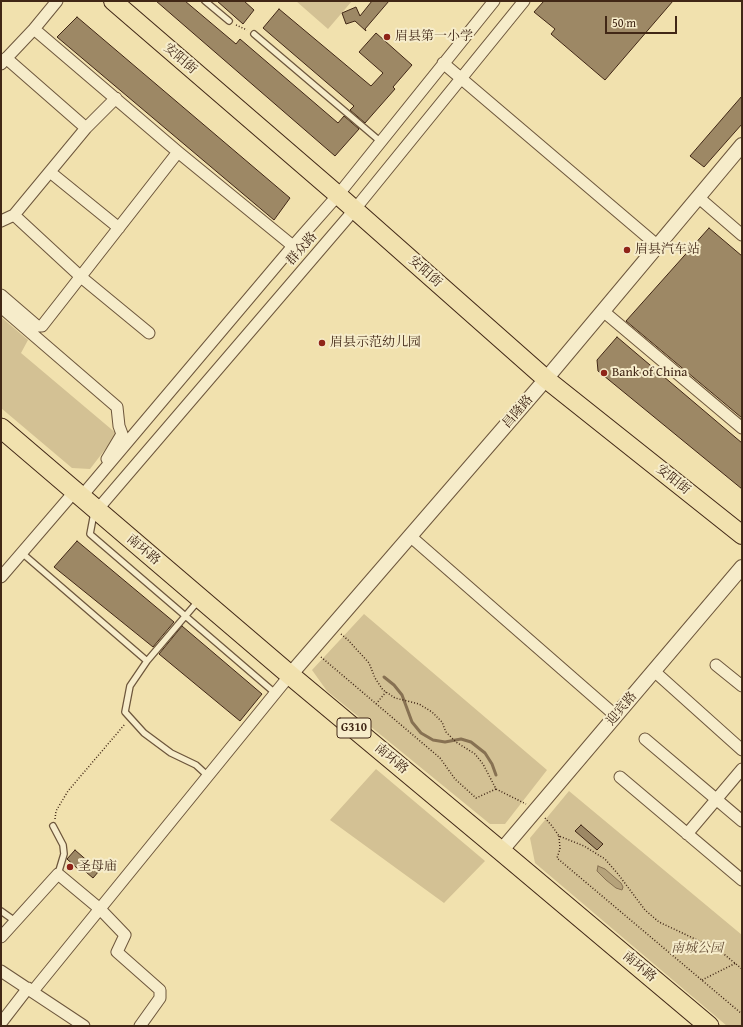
<!DOCTYPE html>
<meta charset="utf-8">
<style>
body{margin:0}
#map{position:relative;width:743px;height:1027px;overflow:hidden;background:#f1e1ae;font-family:"Gentium Book Plus",serif}
canvas{display:block}
.frame{position:absolute;inset:0;border:2px solid #412716;pointer-events:none}
.scale{position:absolute;left:605px;top:16px;width:72px;height:18px;box-sizing:border-box;border:2px solid #412716;border-top:0;padding-left:5px;font-size:12px;line-height:14px;white-space:nowrap;color:#412716;-webkit-text-stroke:3px #f6ecca;paint-order:stroke}
</style>
<div id="map">
<canvas width="743" height="1027"></canvas>
<div class="frame"></div>
<div class="scale">50 m</div>
</div>
<script>
const c = document.querySelector('canvas').getContext('2d');
c.lineJoin = 'round';
function fillPath(path, color) { c.fillStyle = color; c.fill(path, 'evenodd'); }
const shape = rows => new Path2D(rows.map(r => 'M' + r).join(''));
function strokePath(path, color, width, dash) { c.strokeStyle = color; c.lineWidth = width; c.lineCap = dash ? 'butt' : 'round'; c.setLineDash(dash || []); c.stroke(path); }
function write(font, color, halo, rows, align = 'center') {
  c.font = font + ' "Gentium Book Plus","Noto Serif SC",serif'; c.lineWidth = 4; c.setLineDash([]); c.textBaseline = 'middle'; c.strokeStyle = halo; c.fillStyle = color; for (const [text, x, y, turn = 0] of rows) {
    c.save(); c.translate(x, y); c.rotate((+turn || 0) * Math.PI / 180); c.textAlign = isNaN(turn) ? turn : align; if (halo) c.strokeText(text, 0, 0); c.fillText(text, 0, 0); c.restore();
  }
}
const green = shape([
 [296,1,352,1,328,29],
 [1,317,28,340,21,353,117,434,90,469,72,468,1,408],
 [364,614,547,770,505,824,490,824,327,691,312,670],
 [376,769,485,861,444,903,330,820],
 [569,791,742,935,742,1026,727,1026,535,863,530,838]
]);
const water = shape([
 [598,866,605,869,621,883,623,887,622,890,616,888,606,880,597,871,598,866]
]);
const stream = shape([
 [384,677,394,685,402,695,412,722,421,733,433,740,445,742,461,739,471,742,485,753,492,764,496,775]
]);
const building = shape([
 [156,1,185,1,236,44,240,39,338,123,344,116,359,129,335,156,156,1],
 [217,1,244,1,254,10,243,24,217,1],
 [372,1,389,1,365,29,366,31,355,21,346,24,342,13,356,7,360,16,372,1],
 [544,1,673,1,605,80,551,34,555,29,534,12,544,1],
 [279,9,371,86,383,73,359,52,376,33,412,65,393,87,395,89,365,123,350,110,354,106,263,28,279,9],
 [77,17,290,198,274,220,57,37,77,17],
 [742,96,742,124,704,167,690,156,742,96],
 [709,228,742,256,742,418,626,321,709,228],
 [617,337,742,443,742,489,598,371,597,360,617,337],
 [77,541,174,622,153,647,54,567,77,541],
 [182,626,262,694,240,721,159,654,182,626],
 [581,825,603,844,597,850,575,831,581,825],
 [75,850,99,871,93,878,80,867,78,869,67,859,75,850]
]);
const path = shape([
 [236,25,247,30],
 [341,634,348,640,369,663,375,678,383,690,395,698,419,704,432,712,442,722,446,732,456,742,475,754,483,764,496,789,526,804],
 [321,657,440,758,455,779,476,798,496,789],
 [376,704,386,692],
 [545,818,552,826,559,836,584,846,605,859,618,874,645,910,659,922,712,947,725,955,742,969],
 [55,819,56,811,68,791,125,724],
 [559,836,560,849,557,858,742,1014],
 [702,980,736,963]
]);
const service = shape([
 [205,1,229,21],
 [254,34,381,142],
 [94,513,90,534,275,693],
 [22,553,147,661],
 [199,600,147,661,130,686,125,712,144,733,171,753,196,765,208,776],
 [53,826,63,845,64,854,58,874],
 [1,911,15,921]
]);
const minor = shape([
 [34,29,178,152,293,246],
 [6,58,86,128],
 [443,63,658,246],
 [1,64,34,29,57,1],
 [50,172,119,228],
 [698,197,742,235],
 [14,215,81,277,149,333],
 [1,221,14,215,86,128,116,98],
 [1,295,37,326,42,326,178,152],
 [1,307,117,407,119,426,122,434,107,459],
 [603,311,742,428],
 [81,497,293,246,338,195,494,1],
 [97,510,355,209,524,1],
 [410,536,616,716],
 [1,577,75,491],
 [716,665,742,686],
 [654,671,742,750],
 [645,739,742,821],
 [620,777,742,880],
 [687,834,742,769],
 [1,937,58,874,100,909,125,935,117,952,160,990,160,998,140,1026],
 [1,971,84,1026],
 [33,991,290,675],
 [1,1023,28,988]
]);
const tertiary = shape([
 [290,675,546,379,742,145],
 [501,851,742,567]
]);
const primary = shape([
 [113,1,338,195,546,379,742,535]
]);
const trunk = shape([
 [1,428,290,675,501,851,709,1026]
]);
const markers = [
 [387,37,4,"#8f2418"],
 [627,250,4,"#8f2418"],
 [322,343,4,"#8f2418"],
 [604,373,4,"#8f2418"],
 [70,867,4,"#8f2418"]
];
const shields = [
 [354,728,34]
];
const shieldNames = [
 ["G310",354,728]
];
const poiNames = [
 ["眉县第一小学",395,37],
 ["眉县汽车站",635,250],
 ["眉县示范幼儿园",330,343],
 ["Bank of China",612,373],
 ["圣母庙",78,867]
];
const streetNames = [
 ["安阳街",180,59,41],
 ["群众路",302,249,-49],
 ["安阳街",425,272,42],
 ["昌隆路",518,412,-49],
 ["安阳街",673,480,39],
 ["南环路",143,550,40],
 ["迎宾路",622,709,-50],
 ["南环路",391,759,40],
 ["南环路",639,967,40]
];
const parkNames = [
 ["南城公园",697,949]
];
fillPath(green, '#d3c194');
fillPath(water, '#b5a27a');
strokePath(water, '#877152', 1);
strokePath(stream, '#877152', 3);
fillPath(building, '#9d8865');
strokePath(building, '#412716', 1);
strokePath(service, '#6d563c', 8);
strokePath(minor, '#6d563c', 13);
strokePath(tertiary, '#6d563c', 16);
strokePath(primary, '#412716', 20);
strokePath(trunk, '#412716', 21);
strokePath(path, '#412716', 1.5, [1, 2]);
strokePath(service, '#f6ecca', 5.5);
strokePath(minor, '#f6ecca', 11);
strokePath(tertiary, '#f6ecca', 14);
strokePath(primary, '#f1e1ae', 18);
strokePath(trunk, '#f1e1ae', 19);
for (const [x, y, r, color] of markers) { const dot = new Path2D(); dot.arc(x, y, r, 0, 2 * Math.PI); c.fillStyle = color; c.fill(dot); strokePath(dot, '#f6ecca', 1.5); }
for (const [x, y, w] of shields) { const box = new Path2D(); box.roundRect(x - w / 2, y - 10, w, 20, 3); c.fillStyle = '#f6ecca'; c.fill(box); strokePath(box, '#412716', 1); }
write('bold 12px', '#412716', null, shieldNames);
write('13px', '#412716', '#f6ecca', poiNames, 'left');
write('13px', '#412716', '#f6ecca', streetNames);
write('italic 13px', '#664e36', '#f6ecca', parkNames);
</script>
